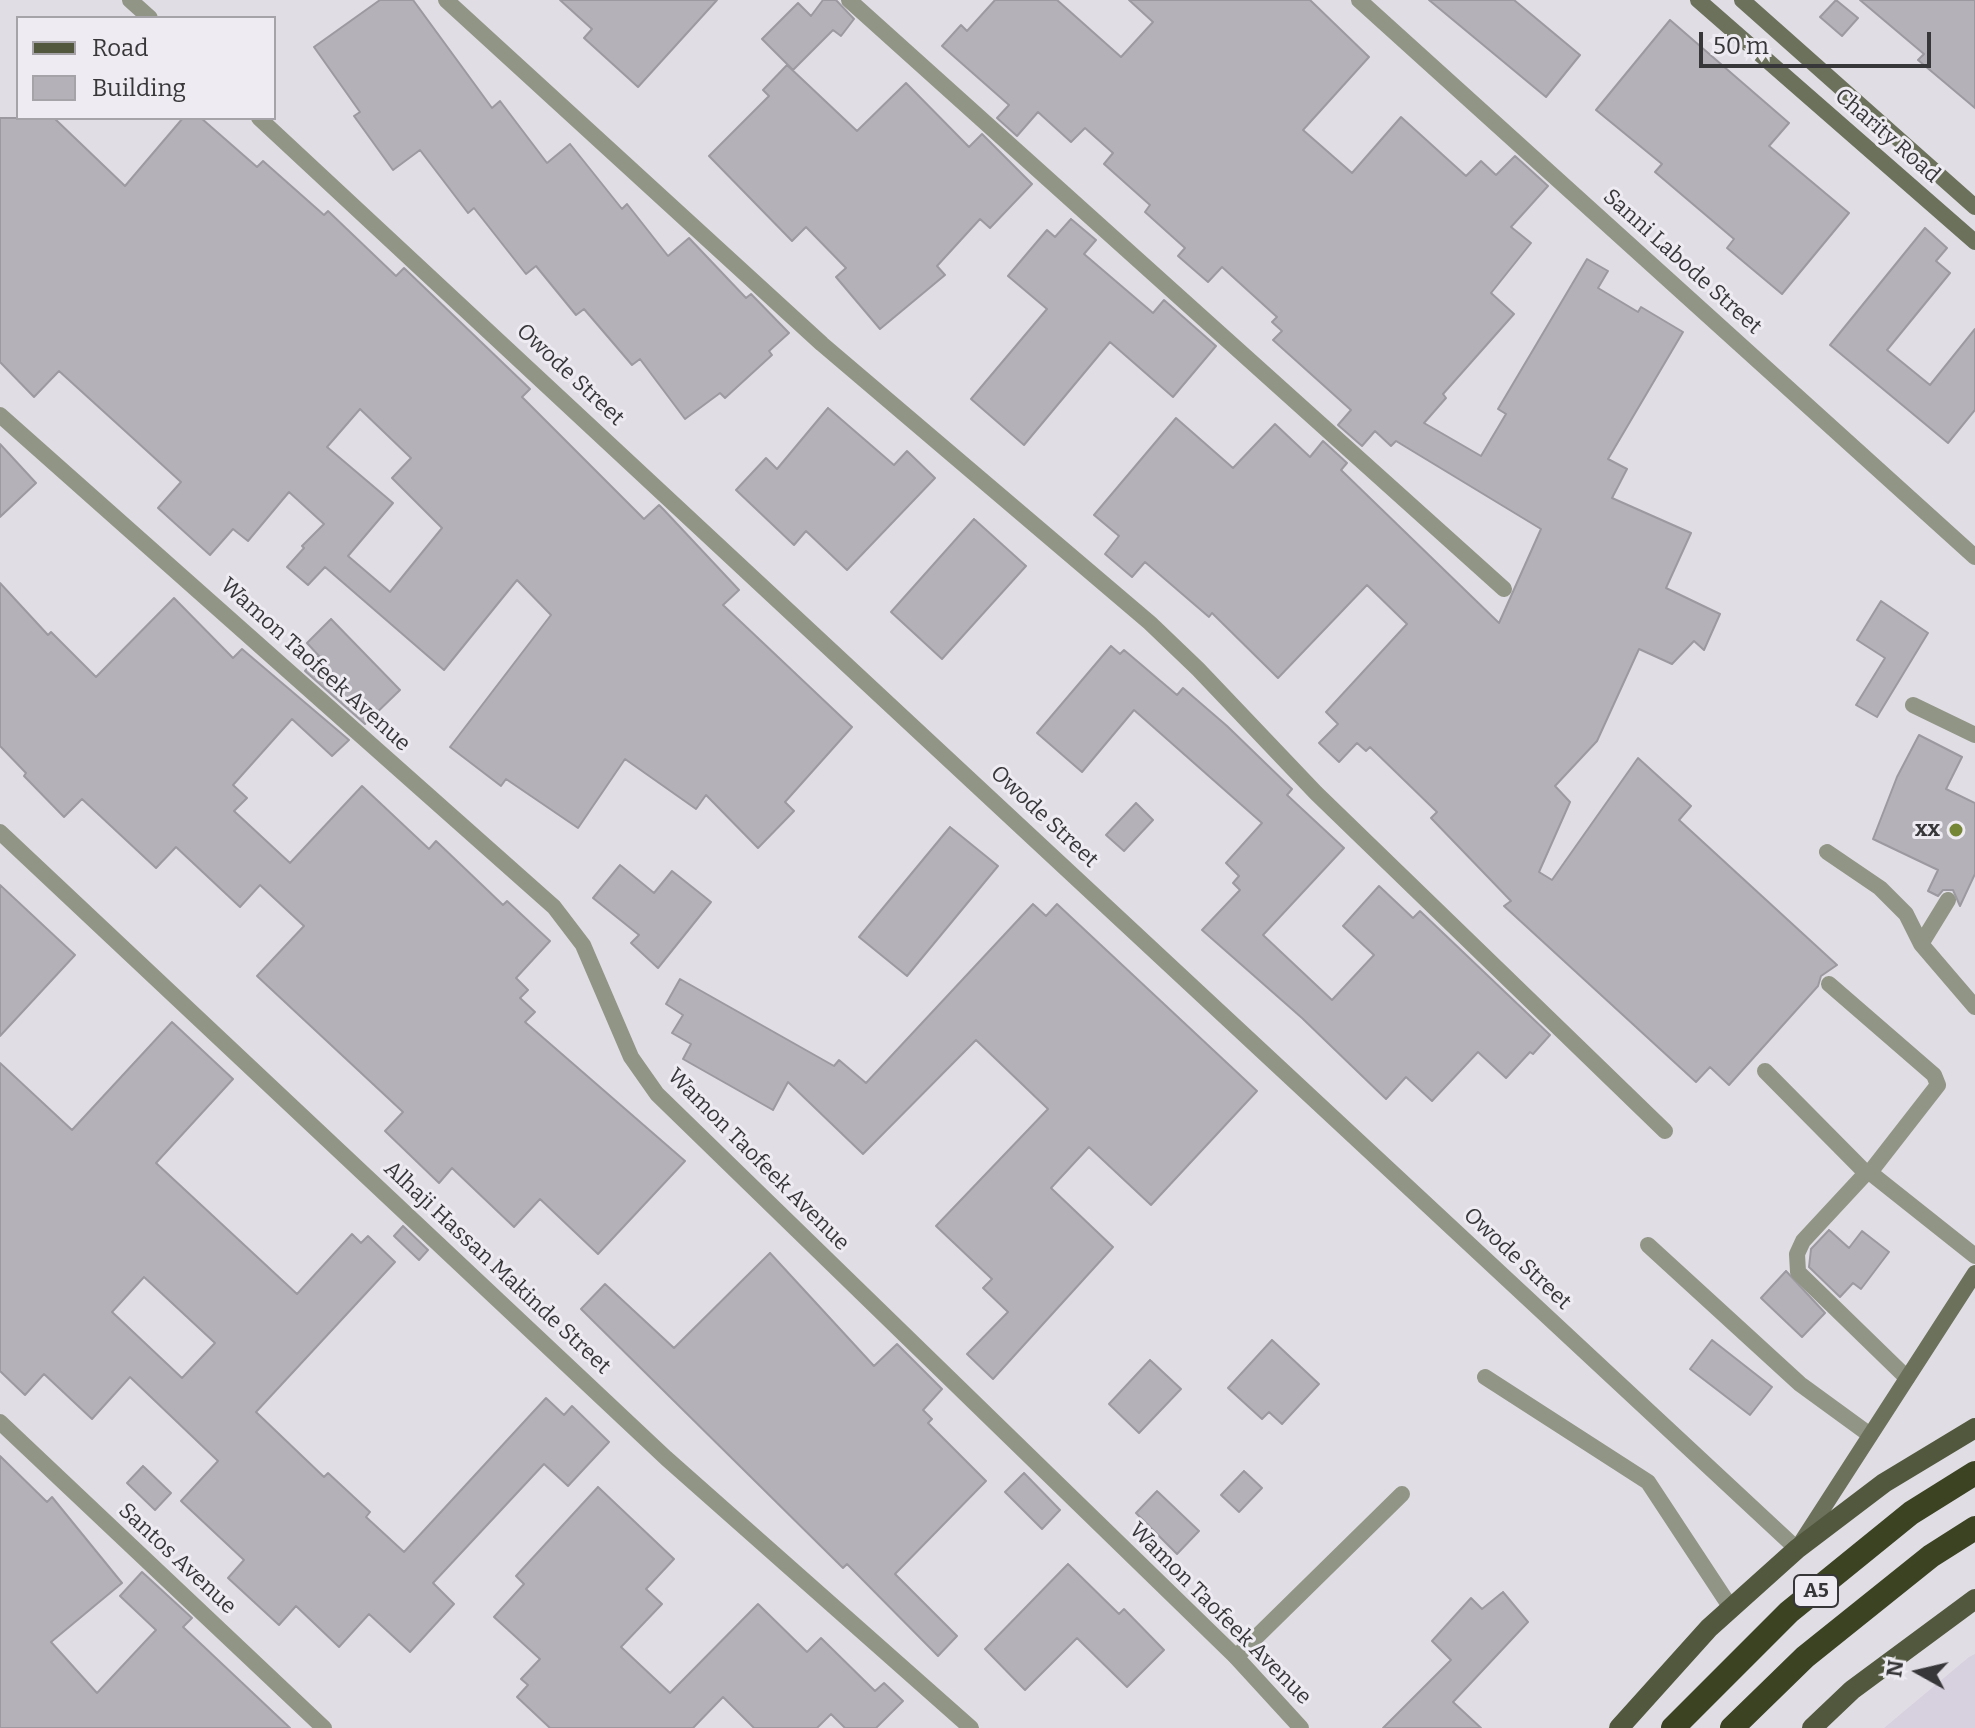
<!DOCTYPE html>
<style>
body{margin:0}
#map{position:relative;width:1975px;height:1728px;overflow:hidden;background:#e1dde5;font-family:Bitter,serif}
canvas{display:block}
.legend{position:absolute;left:16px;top:16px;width:260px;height:104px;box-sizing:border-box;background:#eeebf2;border:2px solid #a5a3a8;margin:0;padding:10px 14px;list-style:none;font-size:24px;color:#373638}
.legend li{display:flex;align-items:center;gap:16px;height:40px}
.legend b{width:40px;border:2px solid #a5a3a8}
.north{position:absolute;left:1879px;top:1632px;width:80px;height:80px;-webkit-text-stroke:6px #eeebf2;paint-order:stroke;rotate:278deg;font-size:22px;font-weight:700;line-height:32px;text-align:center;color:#373638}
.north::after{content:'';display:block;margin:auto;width:28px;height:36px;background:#373638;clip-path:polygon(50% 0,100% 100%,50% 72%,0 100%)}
.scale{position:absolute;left:1699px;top:32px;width:232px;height:36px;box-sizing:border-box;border:4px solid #373638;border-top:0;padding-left:10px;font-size:24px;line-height:28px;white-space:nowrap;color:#373638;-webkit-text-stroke:6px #eeebf2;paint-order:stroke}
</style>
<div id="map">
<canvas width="1975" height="1728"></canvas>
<ul class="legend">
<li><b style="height:10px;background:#51583d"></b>Road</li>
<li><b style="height:22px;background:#b5b1b8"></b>Building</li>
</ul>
<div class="north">N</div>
<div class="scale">50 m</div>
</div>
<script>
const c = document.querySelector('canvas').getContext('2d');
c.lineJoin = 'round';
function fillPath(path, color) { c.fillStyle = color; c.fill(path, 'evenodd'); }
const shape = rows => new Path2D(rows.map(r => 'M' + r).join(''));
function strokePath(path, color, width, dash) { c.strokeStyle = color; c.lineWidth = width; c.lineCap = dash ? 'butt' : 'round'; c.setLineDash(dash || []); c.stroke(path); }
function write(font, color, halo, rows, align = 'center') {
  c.font = font + ' Bitter,serif'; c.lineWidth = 6; c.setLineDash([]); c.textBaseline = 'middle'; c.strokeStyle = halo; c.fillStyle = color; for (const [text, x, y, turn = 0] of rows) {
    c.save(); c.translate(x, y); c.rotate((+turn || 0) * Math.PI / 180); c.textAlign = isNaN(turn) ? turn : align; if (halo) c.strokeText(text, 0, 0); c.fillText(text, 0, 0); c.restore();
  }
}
const built = shape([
 [1975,1654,1975,1728,1884,1728,1969,1657]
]);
const building = shape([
 [380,0,413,0,492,108,500,101,547,163,570,144,622,209,627,204,668,256,689,238,746,298,751,294,789,333,769,351,772,355,725,398,720,393,685,419,640,359,632,365,584,309,576,315,536,266,526,274,474,208,468,213,420,150,393,170,354,116,360,112,314,47,380,0],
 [560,0,717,0,638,87,584,38,592,29,560,0],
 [823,0,836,0,854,19,841,36,833,30,793,70,762,39,798,3,811,16,823,0],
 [995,0,1057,0,1121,57,1153,22,1129,0,1310,0,1369,57,1303,130,1352,173,1401,117,1466,176,1481,161,1496,175,1515,156,1548,186,1511,227,1531,243,1491,293,1514,314,1443,394,1446,398,1424,423,1481,456,1506,414,1498,409,1587,259,1608,271,1598,288,1638,312,1641,307,1683,332,1608,459,1627,469,1612,498,1691,533,1666,588,1720,614,1704,650,1694,641,1672,664,1639,649,1597,741,1555,786,1570,802,1539,872,1552,880,1638,758,1691,806,1679,820,1837,965,1821,976,1818,986,1729,1085,1710,1067,1696,1082,1504,906,1511,901,1431,818,1437,812,1370,747,1366,751,1357,743,1339,762,1319,743,1338,724,1326,712,1407,624,1367,585,1278,678,1212,613,1209,617,1145,562,1132,577,1105,554,1119,536,1094,515,1176,418,1233,468,1275,424,1310,457,1323,441,1347,463,1341,470,1499,623,1541,529,1396,441,1391,446,1375,431,1362,446,1338,425,1351,410,1273,340,1282,331,1272,322,1277,317,1222,267,1208,282,1178,256,1185,248,1145,212,1150,205,1104,164,1113,153,1085,128,1071,142,1038,112,1017,136,997,118,1009,105,942,46,961,25,967,31,995,0],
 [1429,0,1514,0,1580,55,1546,97,1429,0],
 [1836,0,1858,18,1842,36,1820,17,1836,0],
 [1860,0,1975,0,1975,108,1918,60,1924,54,1860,0],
 [1670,20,1789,123,1769,146,1849,213,1782,294,1727,248,1734,239,1655,172,1662,164,1596,110,1670,20],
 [787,65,857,131,906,83,969,147,982,134,1032,184,990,228,980,219,937,266,945,275,880,329,836,277,846,268,806,227,792,241,709,156,769,96,763,90,787,65],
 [0,118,54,118,125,186,183,118,201,118,257,167,263,161,324,215,328,211,396,276,404,268,530,389,522,397,644,519,659,505,664,510,739,590,723,605,852,727,785,802,794,811,758,848,706,795,696,809,625,759,578,828,506,779,501,786,450,747,551,615,517,580,444,670,325,567,308,585,287,567,304,548,302,546,324,524,289,492,248,541,233,529,210,555,158,508,181,482,124,430,59,371,34,397,0,362,0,118],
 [360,409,411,458,392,478,442,528,390,592,348,556,393,503,327,447,360,409],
 [1071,219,1096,240,1084,254,1153,313,1164,300,1216,346,1173,397,1110,342,1024,445,971,399,1047,309,1008,276,1047,230,1055,237,1071,219],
 [1925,228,1947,248,1936,261,1950,273,1887,350,1930,385,1975,329,1975,410,1948,443,1830,345,1925,228],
 [828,408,894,465,907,451,935,478,847,570,806,531,794,545,736,490,766,458,777,469,828,408],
 [0,444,36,483,0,517,0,444],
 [974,519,1026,566,942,659,891,612,974,519],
 [0,583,48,635,51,632,96,677,174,598,233,658,242,649,349,740,332,756,292,719,233,785,247,798,234,811,290,863,362,786,429,849,436,841,503,905,507,901,550,941,516,978,528,990,520,998,535,1012,525,1022,685,1161,598,1254,540,1199,514,1227,452,1168,439,1183,385,1131,403,1112,257,976,304,926,260,885,240,907,176,847,156,868,82,799,64,817,24,776,26,773,0,746,0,583],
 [1881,601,1928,633,1877,717,1856,705,1885,658,1857,640,1881,601],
 [331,619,400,690,365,724,305,671,319,656,307,643,331,619],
 [1111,646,1120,654,1124,650,1177,695,1183,688,1227,726,1292,789,1287,795,1344,848,1263,935,1332,1000,1374,955,1343,926,1379,886,1413,918,1420,911,1550,1035,1533,1054,1530,1052,1506,1078,1478,1052,1432,1101,1406,1077,1386,1099,1302,1018,1202,930,1240,890,1233,883,1239,876,1226,863,1262,823,1134,710,1082,772,1037,733,1111,646],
 [1919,735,1962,757,1946,789,1975,803,1975,874,1960,906,1953,890,1943,890,1938,896,1928,891,1938,870,1873,839,1897,777,1919,735],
 [1136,803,1153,820,1124,851,1106,835,1136,803],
 [950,827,998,866,907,976,859,937,950,827],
 [620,865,654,893,672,871,711,902,658,968,631,943,639,935,593,898,620,865],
 [0,885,75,955,0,1036,0,885],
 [1033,904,1046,916,1057,904,1257,1091,1151,1205,1089,1147,1051,1188,1113,1247,993,1379,967,1354,1008,1312,983,1288,992,1279,936,1226,1048,1109,976,1040,863,1154,788,1082,773,1110,683,1059,691,1044,672,1033,683,1015,666,1004,680,979,834,1066,839,1060,866,1083,1033,904],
 [172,1022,233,1079,156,1163,297,1294,352,1234,361,1243,368,1236,395,1262,256,1412,324,1477,328,1473,370,1512,366,1517,404,1552,546,1398,564,1415,572,1406,609,1442,568,1486,544,1464,433,1583,454,1604,410,1652,369,1614,339,1647,296,1606,279,1625,228,1578,244,1560,181,1501,218,1461,130,1377,92,1419,44,1374,25,1395,0,1371,0,1063,72,1130,172,1022],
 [144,1277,215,1343,182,1378,112,1312,144,1277],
 [403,1226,428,1250,419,1260,394,1236,403,1226],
 [1829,1230,1849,1248,1862,1231,1889,1252,1861,1289,1853,1283,1840,1297,1809,1267,1811,1249,1829,1230],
 [770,1253,874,1366,897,1344,942,1389,923,1410,932,1419,928,1423,986,1481,895,1574,957,1636,938,1656,847,1564,843,1568,581,1309,605,1284,674,1348,770,1253],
 [1786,1271,1825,1313,1802,1337,1761,1298,1786,1271],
 [1272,1340,1319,1384,1282,1424,1269,1412,1262,1419,1228,1388,1272,1340],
 [1712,1340,1772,1387,1750,1415,1690,1369,1712,1340],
 [1150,1360,1181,1389,1139,1433,1109,1404,1150,1360],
 [0,1456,47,1502,52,1497,122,1583,51,1642,97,1693,156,1630,120,1596,142,1572,192,1618,183,1627,290,1728,0,1728,0,1456],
 [143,1466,171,1493,155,1510,127,1483,143,1466],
 [1244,1471,1262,1488,1239,1512,1221,1495,1244,1471],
 [1024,1473,1060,1510,1042,1529,1005,1492,1024,1473],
 [598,1487,674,1559,646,1589,662,1604,621,1647,670,1693,758,1604,807,1652,821,1638,875,1691,884,1683,903,1701,876,1728,845,1728,831,1714,817,1728,754,1728,723,1697,693,1728,550,1728,517,1697,528,1685,521,1679,540,1659,494,1617,524,1584,516,1576,598,1487],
 [1157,1491,1199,1531,1177,1554,1136,1513,1157,1491],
 [1068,1564,1119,1614,1124,1609,1164,1650,1127,1687,1077,1638,1025,1690,985,1649,1068,1564],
 [1503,1592,1528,1622,1453,1702,1481,1728,1383,1728,1451,1660,1432,1641,1471,1598,1482,1609,1503,1592]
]);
const lane = shape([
 [1913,705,1975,735],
 [1827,852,1880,888,1906,914,1921,944,1975,1007],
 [1921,944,1948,900],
 [1829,984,1934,1075,1938,1085,1871,1171],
 [1765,1071,1865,1172],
 [1648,1245,1800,1384,1870,1435],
 [1485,1377,1648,1482,1731,1608],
 [1907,1378,1798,1272,1797,1254,1803,1241,1868,1171,1975,1256],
 [1236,1657,1402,1494]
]);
const street = shape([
 [130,0,150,18],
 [446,0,822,344,1150,623,1198,669,1316,793,1665,1131],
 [849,0,1504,589],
 [1359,0,1975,557],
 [259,118,1797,1549],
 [0,415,554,907,583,945,631,1057,657,1094,1236,1657,1301,1728],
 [0,832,666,1458,971,1728],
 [0,1422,324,1728]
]);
const secondary = shape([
 [1698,0,1975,242],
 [1742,0,1975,207],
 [1802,1541,1975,1273]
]);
const primary = shape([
 [1619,1728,1709,1628,1797,1549,1884,1483,1975,1428],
 [1812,1728,1852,1690,1975,1599]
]);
const highway = shape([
 [1673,1728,1789,1612,1911,1513,1975,1473],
 [1732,1728,1805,1657,1931,1556,1975,1528]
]);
const markers = [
 [1956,830,8,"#758636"]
];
const shields = [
 [1816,1591,44]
];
const shieldNames = [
 ["A5",1816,1591]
];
const streetNames = [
 ["Charity Road",1887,136,41],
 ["Sanni Labode Street",1682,262,42],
 ["Owode Street",570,375,43],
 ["Wamon Taofeek Avenue",315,665,42],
 ["Owode Street",1044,817,43],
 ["Wamon Taofeek Avenue",758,1160,45],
 ["Owode Street",1517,1259,43],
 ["Alhaji Hassan Makinde Street",497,1268,43],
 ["Santos Avenue",177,1559,43],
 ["Wamon Taofeek Avenue",1220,1614,45]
];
const poiNames = [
 ["xx",1940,830]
];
fillPath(built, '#d7d0de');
fillPath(building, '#b5b1b8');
strokePath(building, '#9c99a0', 2);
strokePath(lane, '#919586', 16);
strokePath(street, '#919586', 16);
strokePath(secondary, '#6b715b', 16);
strokePath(primary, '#51583d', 20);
strokePath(highway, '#3b4323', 24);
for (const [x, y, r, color] of markers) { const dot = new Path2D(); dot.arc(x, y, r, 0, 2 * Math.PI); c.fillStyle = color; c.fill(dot); strokePath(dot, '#eeebf2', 3); }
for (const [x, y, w] of shields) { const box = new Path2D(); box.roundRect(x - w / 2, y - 16, w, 32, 6); c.fillStyle = '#eeebf2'; c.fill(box); strokePath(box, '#373638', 2); }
write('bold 20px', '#373638', null, shieldNames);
write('22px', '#373638', '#eeebf2', streetNames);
write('bold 22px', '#373638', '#eeebf2', poiNames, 'right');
</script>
